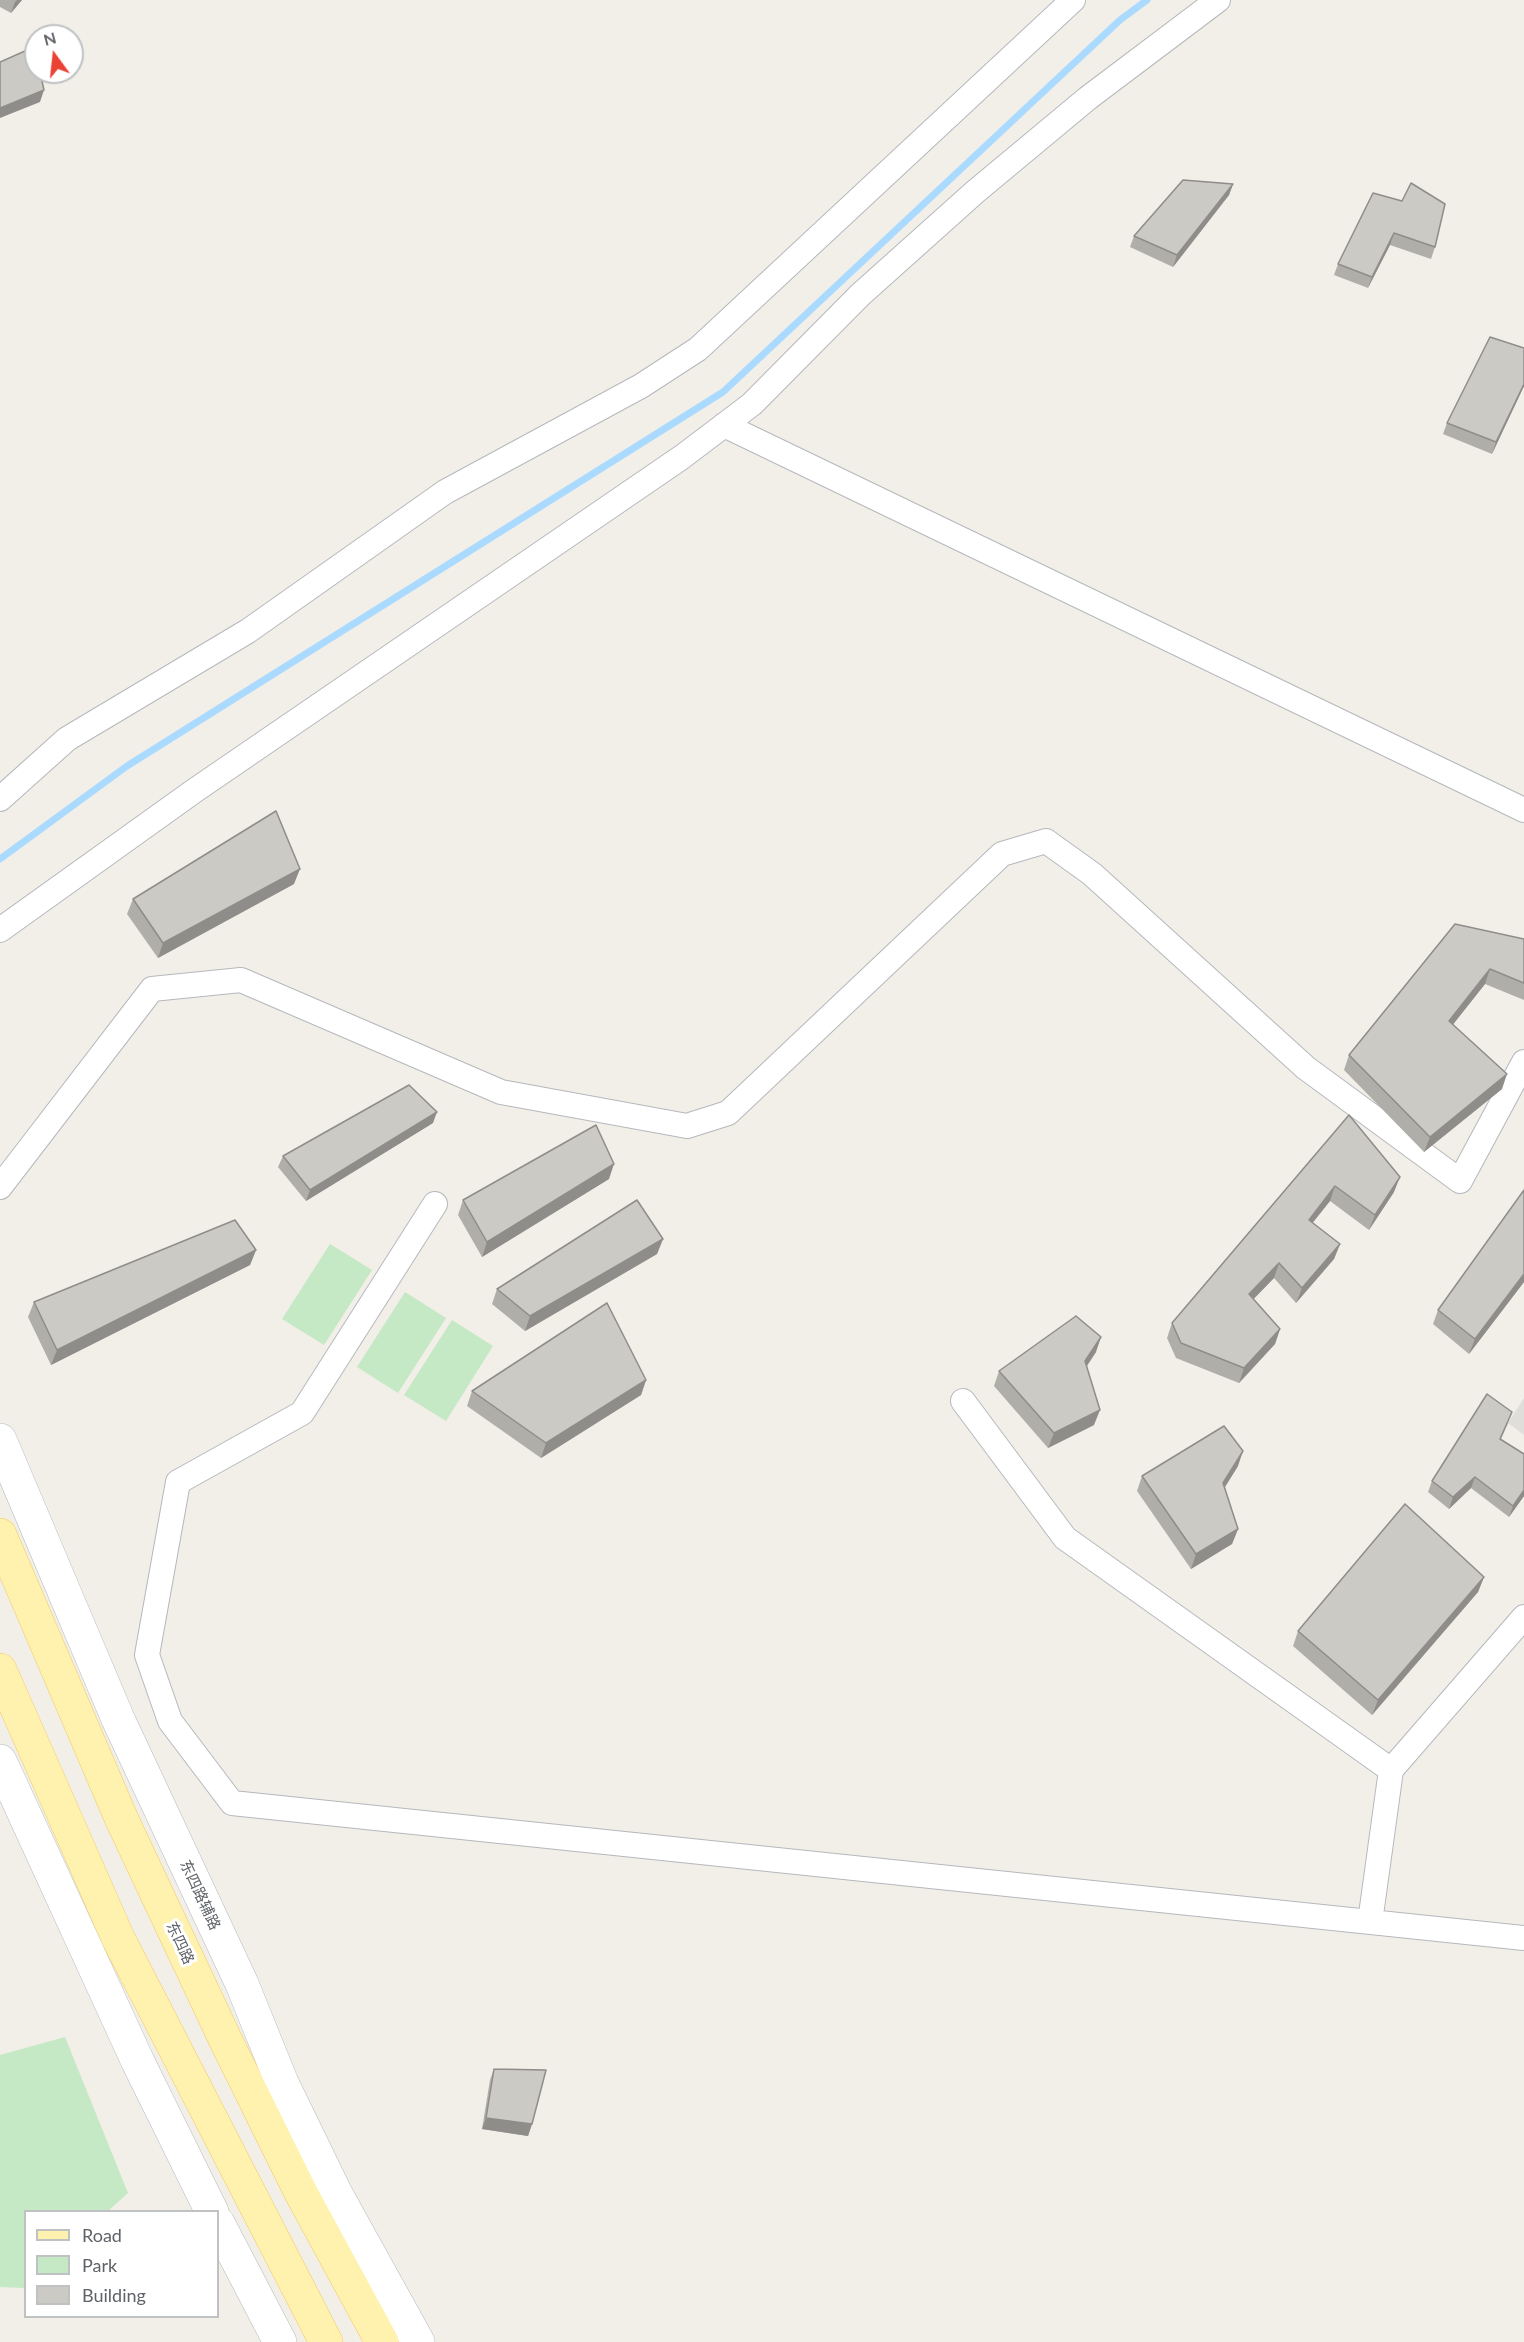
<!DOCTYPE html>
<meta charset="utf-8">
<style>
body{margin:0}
#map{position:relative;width:1524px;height:2342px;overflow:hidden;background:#f1efe8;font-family:Lato,sans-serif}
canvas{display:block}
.legend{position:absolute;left:24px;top:2210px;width:195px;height:108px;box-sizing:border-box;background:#fff;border:2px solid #bfc1c3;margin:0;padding:8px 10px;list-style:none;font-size:18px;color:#5f6368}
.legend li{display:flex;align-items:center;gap:12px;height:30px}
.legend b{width:30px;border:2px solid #bfc1c3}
.north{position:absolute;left:24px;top:24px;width:60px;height:60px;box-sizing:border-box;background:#fff;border:2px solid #bfc1c3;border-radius:50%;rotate:345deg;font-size:16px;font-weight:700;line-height:24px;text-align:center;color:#5f6368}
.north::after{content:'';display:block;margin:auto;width:21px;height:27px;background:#ea4335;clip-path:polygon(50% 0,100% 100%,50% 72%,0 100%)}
</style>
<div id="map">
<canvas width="1524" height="2342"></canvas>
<ul class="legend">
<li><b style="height:8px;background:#fff2af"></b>Road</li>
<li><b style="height:16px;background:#c5e8c5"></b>Park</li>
<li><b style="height:16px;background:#cccac5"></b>Building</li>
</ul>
<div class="north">N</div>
</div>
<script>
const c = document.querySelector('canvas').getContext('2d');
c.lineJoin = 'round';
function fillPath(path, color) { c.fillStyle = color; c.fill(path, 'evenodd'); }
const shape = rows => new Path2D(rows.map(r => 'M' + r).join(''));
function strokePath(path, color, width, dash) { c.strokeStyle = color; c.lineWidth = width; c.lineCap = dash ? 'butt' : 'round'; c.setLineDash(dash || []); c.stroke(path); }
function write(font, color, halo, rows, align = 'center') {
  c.font = font + ' Lato,"Noto Sans SC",sans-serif'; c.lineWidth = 6; c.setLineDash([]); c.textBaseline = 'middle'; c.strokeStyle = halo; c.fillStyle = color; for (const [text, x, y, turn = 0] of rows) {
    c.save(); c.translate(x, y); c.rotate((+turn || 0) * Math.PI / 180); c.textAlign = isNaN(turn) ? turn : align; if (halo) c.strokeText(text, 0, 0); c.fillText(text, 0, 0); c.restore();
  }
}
const industrial = shape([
 [1524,1398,1524,1435,1508,1423]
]);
const green = shape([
 [330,1244,372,1270,324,1345,282,1319],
 [405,1292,446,1318,398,1393,357,1367],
 [452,1320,493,1346,446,1421,404,1395],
 [65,2037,128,2193,108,2211,26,2212,25,2288,0,2287,0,2055]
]);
const stream = shape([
 [0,859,127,766,723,392,1120,20,1147,0]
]);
const minor = shape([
 [724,425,1524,810],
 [0,799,67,739,248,631,445,492,641,386,698,349,1073,0],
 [0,930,194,791,682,457,752,404,860,295,975,192,1088,98,1218,0],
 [0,1187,152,989,241,980,501,1092,687,1126,728,1113,1002,854,1046,841,1092,874,1306,1068,1460,1181,1524,1062],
 [435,1204,302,1413,178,1482,147,1655,170,1721,232,1803,1524,1938],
 [963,1401,1065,1538,1391,1770],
 [1370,1922,1391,1770,1524,1617]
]);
const secondary = shape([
 [0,1440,118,1719,242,1984,282,2083,336,2194,418,2342],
 [0,1761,138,2062,212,2212],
 [218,2223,280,2342]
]);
const primary = shape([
 [0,1535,122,1820,226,2041,300,2191,382,2342],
 [0,1670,118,1938,326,2342]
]);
const wall = shape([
 [0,0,22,0,11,13,0,7],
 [1233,184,1229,195,1173,267,1130,247,1134,236],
 [1373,193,1435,247,1431,259,1390,245,1368,288,1334,275,1338,264],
 [1524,386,1492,454,1443,434,1447,423],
 [294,884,158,958,127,914,133,899],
 [1524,939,1524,1000,1485,984,1453,1024,1502,1089,1424,1152,1344,1070,1349,1055],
 [1349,1115,1394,1192,1369,1230,1330,1201,1312,1223,1340,1244,1334,1259,1296,1303,1274,1278,1253,1299,1280,1329,1275,1344,1239,1383,1176,1358,1167,1338,1172,1323],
 [433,1123,306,1201,278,1167,283,1156],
 [609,1179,482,1257,458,1215,463,1200],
 [1524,1190,1524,1282,1469,1354,1433,1324,1438,1310],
 [663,1239,657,1254,525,1331,492,1304,497,1289],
 [256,1250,250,1265,51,1365,28,1317,34,1302],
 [1096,1352,1087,1366,1094,1425,1048,1448,994,1386,999,1371],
 [646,1380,641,1395,541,1458,467,1406,472,1391],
 [1508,1423,1501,1439,1524,1454,1524,1496,1509,1517,1471,1488,1449,1509,1428,1492,1432,1481],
 [1238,1466,1225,1487,1238,1529,1232,1544,1191,1569,1137,1491,1142,1476],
 [1484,1577,1478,1592,1372,1715,1293,1646,1298,1631],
 [494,2069,532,2124,528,2136,482,2129,490,2080]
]);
const shadedWall = shape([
 [17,0,22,0,11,13,15,2],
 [44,90,40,102,0,118,0,108],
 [1233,184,1229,195,1173,267,1177,255],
 [1394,233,1390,245,1368,288,1372,277],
 [1524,384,1524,386,1492,454,1496,442],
 [300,869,294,884,158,958,163,943],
 [1490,969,1485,984,1444,1036,1449,1021],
 [1507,1074,1502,1089,1424,1152,1430,1137],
 [437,1112,433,1123,306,1201,310,1190],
 [614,1164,609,1179,482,1257,487,1242],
 [1400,1177,1394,1192,1369,1230,1375,1215],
 [1335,1186,1330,1201,1303,1235,1309,1220],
 [663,1239,657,1254,525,1331,530,1316],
 [1340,1244,1334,1259,1296,1303,1302,1288],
 [256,1250,250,1265,51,1365,57,1350],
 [1279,1263,1274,1278,1244,1309,1249,1294],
 [1524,1274,1524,1282,1469,1354,1475,1339],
 [1280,1329,1275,1344,1239,1383,1244,1368],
 [1101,1337,1096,1352,1080,1376,1085,1361],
 [646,1380,641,1395,541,1458,546,1443],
 [1100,1410,1094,1425,1048,1448,1054,1433],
 [1243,1451,1238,1466,1218,1498,1223,1483],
 [1475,1477,1471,1488,1449,1509,1453,1497],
 [1524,1490,1524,1496,1509,1517,1513,1506],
 [1238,1529,1232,1544,1191,1569,1196,1554],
 [1484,1577,1478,1592,1372,1715,1378,1700],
 [486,2118,532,2124,528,2136,482,2129]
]);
const building = shape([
 [34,47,36,54,36,72,40,72,44,90,0,108,0,62,34,47],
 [1183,180,1233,184,1177,255,1134,236,1183,180],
 [1411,183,1445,204,1435,247,1394,233,1372,277,1338,264,1373,193,1402,201,1411,183],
 [1490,337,1524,348,1524,384,1496,442,1447,423,1490,337],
 [276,811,300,869,163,943,133,899,276,811],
 [1455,924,1524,939,1524,983,1490,969,1449,1021,1507,1074,1430,1137,1349,1055,1455,924],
 [409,1085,437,1112,310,1190,283,1156,409,1085],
 [1349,1115,1400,1177,1375,1215,1335,1186,1309,1220,1340,1244,1302,1288,1279,1263,1249,1294,1280,1329,1244,1368,1181,1343,1172,1323,1349,1115],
 [596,1125,614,1164,487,1242,463,1200,596,1125],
 [1524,1190,1524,1274,1475,1339,1438,1310,1524,1190],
 [637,1200,663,1239,530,1316,497,1289,637,1200],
 [235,1220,256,1250,57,1350,34,1302,235,1220],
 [607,1303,646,1380,546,1443,472,1391,607,1303],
 [1076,1316,1101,1337,1085,1361,1100,1410,1054,1433,999,1371,1076,1316],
 [1487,1394,1512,1412,1500,1439,1524,1454,1524,1490,1513,1506,1475,1477,1453,1497,1432,1481,1487,1394],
 [1224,1426,1243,1451,1223,1483,1238,1529,1196,1554,1142,1476,1224,1426],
 [1405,1504,1484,1577,1378,1700,1298,1631,1405,1504],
 [494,2069,546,2070,532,2124,486,2118,494,2069]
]);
const streetNames = [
 ["东四路辅路",200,1895,65],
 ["东四路",180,1943,65]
];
fillPath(industrial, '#e0deda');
fillPath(green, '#c5e8c5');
strokePath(stream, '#aadaff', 7);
strokePath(minor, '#b5b8bc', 26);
strokePath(secondary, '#b6babf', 34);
strokePath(primary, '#f2c960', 34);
strokePath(minor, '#fff', 24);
strokePath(secondary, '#fff', 33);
strokePath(primary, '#fff2af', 33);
fillPath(wall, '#afaea9');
fillPath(shadedWall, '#8f8d8a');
fillPath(building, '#cccac5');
strokePath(building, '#8f8d8a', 1.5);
write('15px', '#5f6368', '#fff', streetNames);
</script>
